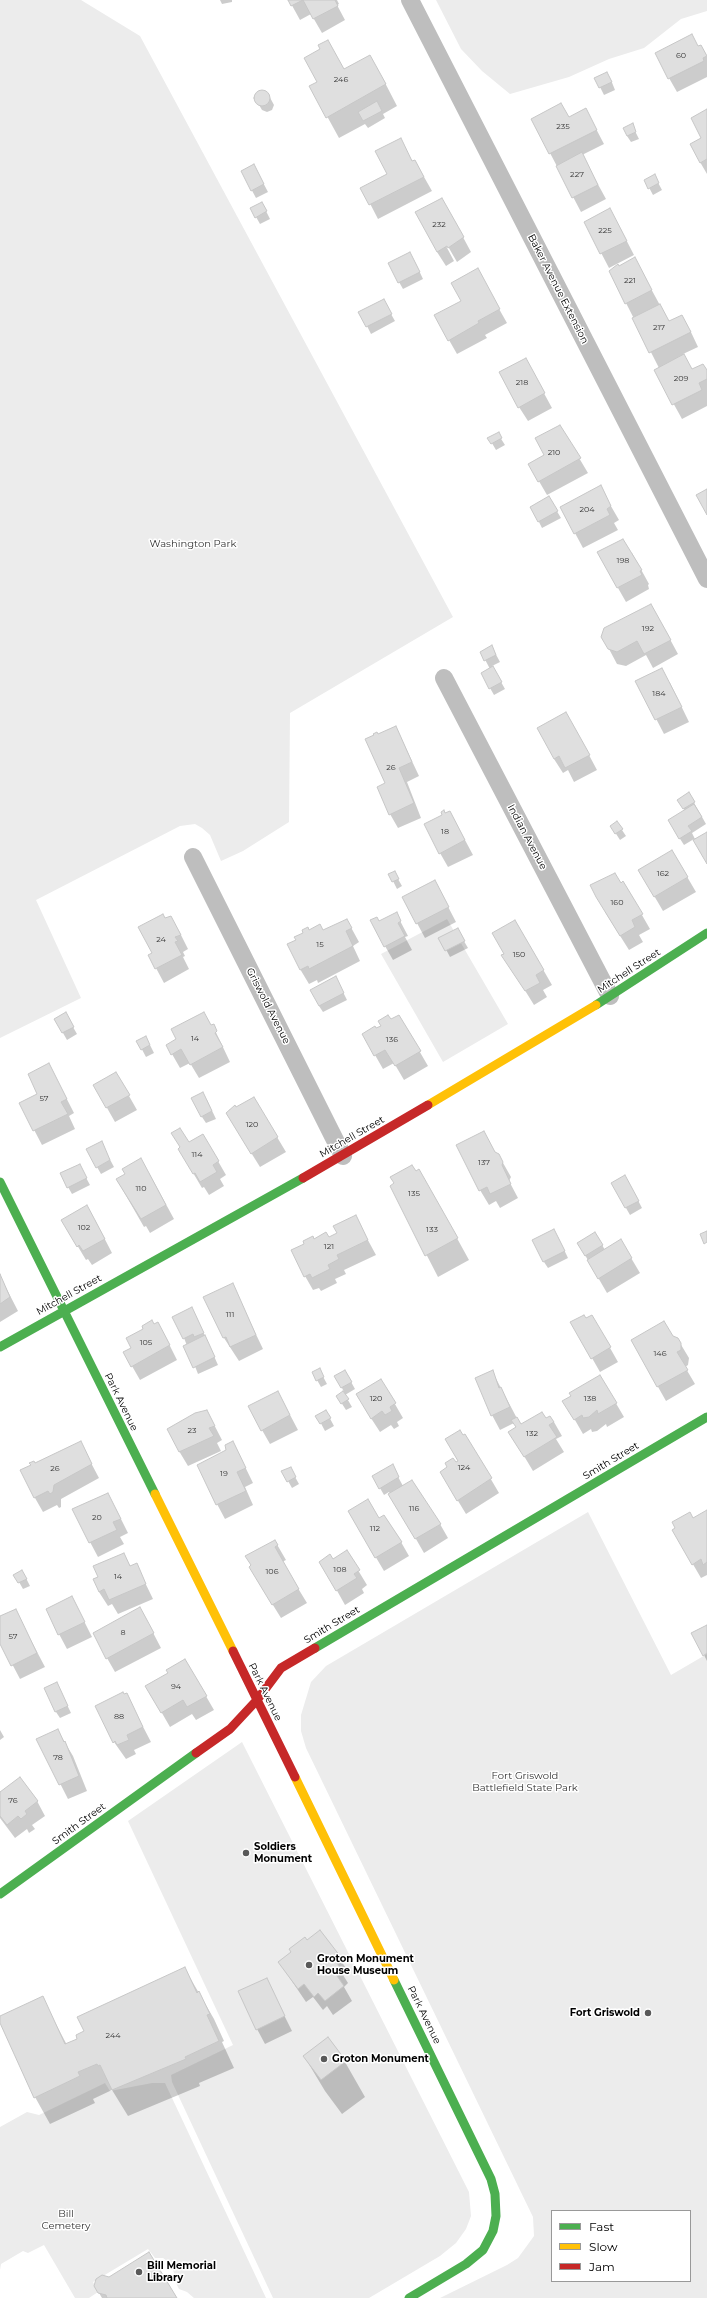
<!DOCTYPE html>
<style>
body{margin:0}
#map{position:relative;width:707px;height:2298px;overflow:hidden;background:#fff;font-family:Montserrat,sans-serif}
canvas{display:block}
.legend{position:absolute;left:551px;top:2210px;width:140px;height:72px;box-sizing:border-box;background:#fff;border:1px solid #999;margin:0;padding:5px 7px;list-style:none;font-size:12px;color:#000}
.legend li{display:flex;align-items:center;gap:8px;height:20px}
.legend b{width:20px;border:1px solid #999}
</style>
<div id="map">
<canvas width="707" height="2298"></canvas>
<ul class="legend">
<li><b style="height:5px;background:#4caf50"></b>Fast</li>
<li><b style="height:5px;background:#ffc107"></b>Slow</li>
<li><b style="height:5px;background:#c62828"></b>Jam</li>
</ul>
</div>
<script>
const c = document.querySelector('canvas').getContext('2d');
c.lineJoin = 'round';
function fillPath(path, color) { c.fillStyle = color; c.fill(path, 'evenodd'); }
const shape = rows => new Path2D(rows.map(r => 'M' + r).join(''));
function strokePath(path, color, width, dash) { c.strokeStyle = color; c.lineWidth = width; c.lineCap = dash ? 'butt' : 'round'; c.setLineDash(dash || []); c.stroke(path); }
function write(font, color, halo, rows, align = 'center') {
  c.font = font + ' Montserrat,sans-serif'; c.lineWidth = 3; c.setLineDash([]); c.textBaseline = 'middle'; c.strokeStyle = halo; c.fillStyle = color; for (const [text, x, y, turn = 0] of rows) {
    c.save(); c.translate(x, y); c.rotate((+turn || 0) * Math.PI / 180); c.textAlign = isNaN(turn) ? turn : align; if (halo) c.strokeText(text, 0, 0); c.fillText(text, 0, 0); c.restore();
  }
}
const green = shape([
 [0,0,81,0,140,36,453,617,290,713,289,822,243,851,221,861,210,835,202,828,195,824,180,826,36,900,81,998,0,1038],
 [436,0,707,0,707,11,681,19,644,48,609,59,569,77,510,94,482,71,461,49],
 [447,919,508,1024,443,1062,381,954],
 [588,1512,671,1675,707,1654,707,2298,440,2298,507,2265,518,2258,534,2236,533,2217,306,1748,301,1731,301,1715,311,1682,326,1666],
 [552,2211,690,2211,690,2281,552,2281],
 [242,1742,469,2192,471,2216,466,2229,456,2243,440,2256,369,2298,273,2298,172,2082,171,2075,233,2045,128,1821],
 [105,2083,110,2091,152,2083,165,2083,266,2298,194,2298,187,2292,179,2289,173,2277,174,2273,170,2263,163,2258,155,2258,148,2249,93,2282,98,2292,89,2298,75,2298,44,2245,28,2253,23,2251,1,2264,0,2270,0,2127,27,2112,39,2115]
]);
const shadow = shape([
 [220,0,232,0,232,2,222,4],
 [289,0,337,0,339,4,337,5,345,20,322,33,311,14,300,20],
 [701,46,707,57,707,77,677,92,669,78],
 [344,70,382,77,397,106,383,114,385,118,368,128,365,124,339,138,311,87],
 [596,79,611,80,615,90,604,95],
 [262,91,267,92,274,105,272,110,267,112,262,110,255,98,257,93],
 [707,111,707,174,700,162],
 [569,118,593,123,604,144,582,155,606,199,581,212,550,153],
 [632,125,639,139,631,142,627,136],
 [408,154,413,162,415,161,432,191,378,219,362,188,388,174],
 [242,172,258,173,268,192,256,198],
 [654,175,662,190,653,195,645,180],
 [262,203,270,219,260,224,251,208],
 [450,213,471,252,457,262,446,243,445,244,454,261,446,266,437,252],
 [585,222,618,224,634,255,609,268],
 [635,259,669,322,690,330,698,347,683,354,692,370,707,372,707,406,682,419,655,370,659,368,626,303,618,267],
 [414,260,423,279,403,289,399,282],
 [485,284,507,323,485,335,487,338,457,354,449,340,462,301],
 [387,307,395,321,371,334,360,312],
 [533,373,552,408,528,421,519,407],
 [560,426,588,473,547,495,529,464,545,456],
 [498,434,505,445,496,450,489,438],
 [549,498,561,518,542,528,539,522],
 [608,501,619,520,614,523,618,530,583,548,561,507],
 [632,553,649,584,648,585,649,589,626,602,618,588],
 [659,619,678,654,653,668,646,655,626,666,617,664,609,649],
 [492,647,500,662,492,666,505,689,494,695,490,688,490,669,481,652],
 [637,682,670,683,689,722,664,734],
 [396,727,419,776,407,782,421,818,398,828,390,814,378,735],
 [574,727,597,770,574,782,568,770,563,773,554,759],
 [689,794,706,824,692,833,695,839,707,833,707,862,694,839,684,845,673,828,685,811,679,800],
 [450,812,473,855,448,867,440,853,445,814],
 [611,826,622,830,626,836,620,840],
 [672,851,696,892,663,911,639,870],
 [394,872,402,886,397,889,390,875],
 [623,882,650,929,639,935,643,942,629,950,605,912],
 [442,895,456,922,425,938,403,897],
 [396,913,408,936,405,937,412,950,393,960,385,946,379,923],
 [165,920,179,931,188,949,183,952,185,956,183,957,189,969,164,983,149,955,154,953],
 [347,920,359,942,353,946,360,961,318,983,317,980,309,984,300,969,297,940,308,931,323,931],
 [515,921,552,985,543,990,547,997,534,1005,503,955,505,954],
 [461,936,468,948,450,957,440,938],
 [339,984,347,1000,323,1012,319,1006],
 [65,1013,77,1034,67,1040,55,1019],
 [399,1016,428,1066,404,1080,394,1063,383,1069,363,1034,376,1030],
 [213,1026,230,1062,199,1078,190,1063,180,1068,172,1054],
 [138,1042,150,1045,154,1053,146,1057],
 [49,1064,74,1113,69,1116,75,1129,42,1145,20,1103,39,1094],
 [116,1073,137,1110,115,1122,94,1085],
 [207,1100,216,1119,206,1123,202,1117],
 [234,1107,277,1137,286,1152,260,1167,235,1127,229,1110],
 [203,1135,226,1175,220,1179,224,1186,209,1195,204,1187,202,1188,179,1149],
 [105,1150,114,1167,101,1174,97,1167],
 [495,1153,498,1154,511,1177,509,1181,518,1198,500,1208,496,1201,489,1205,480,1190],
 [83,1172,90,1185,72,1194,68,1187],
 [149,1173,174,1219,150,1233,146,1226,144,1227,117,1180,126,1174],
 [629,1183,642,1208,630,1215,626,1208],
 [396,1184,431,1191,469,1260,438,1277,391,1186],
 [62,1220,95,1220,112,1253,92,1265,88,1259,86,1260],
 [363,1231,376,1255,344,1270,346,1274,335,1279,337,1283,321,1291,319,1288,313,1290,305,1276,306,1244,314,1240],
 [595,1233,605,1250,621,1241,640,1273,607,1293,578,1243],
 [558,1237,568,1258,548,1268,544,1262],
 [0,1276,18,1311,0,1322],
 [232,1284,263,1349,239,1361,224,1338],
 [196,1316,218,1365,198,1374,184,1338],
 [592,1316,618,1362,600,1372,572,1323],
 [154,1325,166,1338,177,1360,140,1380,132,1366,132,1349],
 [672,1337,677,1338,689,1358,688,1365,685,1367,695,1384,666,1401,632,1341],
 [319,1369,327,1384,321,1387,313,1373],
 [345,1371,355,1389,345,1395,352,1407,346,1410,337,1396,344,1392,336,1376],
 [492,1371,521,1426,545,1420,554,1422,562,1436,556,1439,564,1452,533,1471,518,1446,517,1428,514,1423,500,1430,492,1415],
 [600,1376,624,1417,607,1427,606,1424,597,1431,592,1432,591,1429,583,1434,564,1401],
 [381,1380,403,1418,397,1422,399,1426,394,1429,391,1425,380,1432,365,1409],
 [278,1392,298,1430,270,1444,262,1430],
 [207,1411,222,1440,217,1443,221,1451,188,1466,179,1451],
 [326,1411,334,1426,325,1431,317,1416],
 [465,1435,499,1493,466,1514,449,1486,456,1464,459,1462,463,1437],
 [80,1442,99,1478,61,1499,61,1507,59,1508,57,1505,43,1512,35,1498,35,1465],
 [233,1442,253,1483,245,1487,253,1505,225,1519,217,1504],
 [290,1468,299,1484,292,1488,283,1472],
 [396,1473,403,1486,440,1524,448,1538,424,1553,389,1492,384,1495,373,1476],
 [99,1497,116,1509,128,1533,120,1537,124,1544,98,1557,73,1510],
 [707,1511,707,1575,701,1578,673,1530],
 [349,1512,379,1519,401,1542,409,1556,384,1571],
 [275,1541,286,1560,282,1562,307,1603,281,1618,258,1581],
 [347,1552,367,1585,362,1589,364,1593,345,1605,321,1562,333,1560],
 [123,1554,131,1567,136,1564,153,1599,118,1614,112,1604,108,1606,99,1592,99,1577],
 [15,1575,26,1578,30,1586,23,1589],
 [72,1597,92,1637,67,1649,59,1634],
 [15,1610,45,1667,20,1679,0,1641,0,1618],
 [148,1623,161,1648,115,1672,107,1658],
 [707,1626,707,1661,704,1655],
 [185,1660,214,1710,196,1720,192,1714,170,1727,147,1687,169,1674],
 [60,1690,71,1713,60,1718,56,1712],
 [126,1694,151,1742,134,1750,136,1754,126,1759,114,1742,96,1706],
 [0,1730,4,1737,0,1740],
 [58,1731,73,1756,87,1791,68,1799,38,1740],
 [0,1793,37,1801,45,1816,32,1825,35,1829,29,1833,27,1829,15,1838,0,1818],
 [320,1931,348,1971,343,1975,348,1983,344,1987,352,2001,333,2015,327,2006,323,2010,313,1997,306,2002,279,1962],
 [185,1969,214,2019,224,2041,222,2042,234,2068,199,2083,200,2086,128,2116,112,2090,93,2099,95,2103,50,2124,35,2097,0,2017,42,1998,67,2045,79,2039,85,2032],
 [266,1979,292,2031,265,2044,257,2029],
 [304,2056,345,2062,365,2097,342,2114,325,2091],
 [95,2286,176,2298,102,2298]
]);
const building = shape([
 [288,0,335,0,338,6,313,19,303,0,291,6,288,0],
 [692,34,698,46,701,45,707,56,703,58,704,61,668,79,655,53,692,34],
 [328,40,344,69,370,55,386,84,326,118,309,86,317,82,304,58,320,49,318,45,328,40],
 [607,72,612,82,599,88,594,78,607,72],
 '254 98a8 8 0 1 1 16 0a8 8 0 1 1-16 0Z',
 [377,101,382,111,363,121,358,112,377,101],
 [561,103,569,117,586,108,597,130,549,154,531,119,561,103],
 [707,109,707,159,700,163,690,144,701,138,691,118,707,109],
 [633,123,636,132,627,136,623,128,633,123],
 [401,138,412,161,415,160,424,177,369,205,360,188,387,174,375,151,401,138],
 [582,152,598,185,572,198,556,166,582,152],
 [254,164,264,184,251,191,241,171,254,164],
 [655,174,659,183,648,189,644,180,655,174],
 [442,198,464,237,448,248,447,246,437,252,415,212,442,198],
 [262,202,267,211,255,218,250,208,262,202],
 [610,208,627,241,600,254,584,222,610,208],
 [410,252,420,272,398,283,388,263,410,252],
 [635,257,652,290,625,304,609,271,618,264,619,266,635,257],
 [478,268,500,309,478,321,479,323,448,341,434,315,461,301,451,283,478,268],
 [384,299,392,314,366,327,358,312,384,299],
 [660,304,669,321,682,315,691,332,649,353,632,318,660,304],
 [684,354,692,369,703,364,707,370,707,379,699,383,702,390,672,405,654,370,684,354],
 [526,358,545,393,518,408,499,372,526,358],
 [560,425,581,458,538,482,528,464,544,455,535,438,560,425],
 [499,432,502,438,491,444,487,438,499,432],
 [601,485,611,506,607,509,610,515,574,534,560,507,601,485],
 [707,489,707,515,696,495,707,489],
 [549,496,558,511,538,522,530,507,549,496],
 [623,539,642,570,640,571,642,575,617,588,597,552,623,539],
 [651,604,671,640,644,654,637,641,617,652,608,649,601,637,604,628,651,604],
 [492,645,496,655,484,661,480,652,492,645],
 [493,666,502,682,489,689,481,673,493,666],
 [662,668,682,707,655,720,635,681,662,668],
 [566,712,590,755,565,768,559,756,554,759,537,728,566,712],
 [396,726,412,762,399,768,414,803,389,815,377,787,385,783,365,739,374,735,373,734,377,732,378,734,396,726],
 [689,792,695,802,683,809,677,800,689,792],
 [694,804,702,817,688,826,692,831,679,839,668,820,694,804],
 [444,810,445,813,450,811,465,840,439,854,424,824,442,815,441,812,444,810],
 [617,821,623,829,615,834,610,826,617,821],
 [707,832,707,864,693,840,707,832],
 [672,850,688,877,654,897,638,870,672,850],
 [395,871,399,879,392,882,388,874,395,871],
 [615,873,621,883,623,881,643,914,632,920,635,927,620,936,596,897,590,885,615,873],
 [435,880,449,907,416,924,402,897,435,880],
 [397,912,401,921,398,923,405,936,384,947,370,920,377,917,379,921,397,912],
 [163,914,165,918,171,916,181,935,175,937,178,941,175,942,182,955,155,969,148,955,152,953,138,927,163,914],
 [347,919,352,928,346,931,353,946,309,969,308,966,300,970,287,944,296,940,294,937,303,933,302,930,308,927,309,930,320,924,323,930,347,919],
 [515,920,544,970,536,975,540,983,525,991,501,955,504,954,492,933,515,920],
 [458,928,465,941,445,951,438,938,458,928],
 [336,976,344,993,319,1006,310,990,336,976],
 [66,1012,74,1027,62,1033,54,1019,66,1012],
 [204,1012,211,1025,214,1024,217,1031,215,1033,223,1047,190,1065,181,1049,171,1055,166,1045,176,1039,171,1029,204,1012],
 [388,1015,391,1019,399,1015,421,1051,395,1066,385,1050,374,1056,362,1034,375,1026,376,1028,381,1026,378,1021,388,1015],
 [146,1036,150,1045,141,1050,136,1041,146,1036],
 [49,1063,67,1099,61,1102,68,1114,33,1131,19,1103,37,1094,28,1074,49,1063],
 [116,1072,130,1095,106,1108,93,1085,116,1072],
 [203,1092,212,1111,201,1117,191,1098,203,1092],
 [254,1097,278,1137,251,1154,226,1113,235,1105,236,1107,254,1097],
 [180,1128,189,1142,203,1134,219,1161,213,1165,217,1172,200,1182,195,1173,193,1174,178,1149,180,1147,171,1133,180,1128],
 [484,1131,495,1152,499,1154,503,1162,502,1165,511,1184,490,1194,487,1187,479,1191,456,1145,484,1131],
 [102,1141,110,1160,96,1168,86,1149,102,1141],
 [141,1158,166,1205,141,1219,116,1179,125,1174,122,1169,141,1158],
 [80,1164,87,1178,67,1188,60,1173,80,1164],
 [412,1165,416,1171,419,1169,458,1238,425,1256,390,1186,394,1183,390,1177,412,1165],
 [625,1175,639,1201,625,1208,611,1183,625,1175],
 [87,1205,105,1239,83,1251,79,1245,77,1247,61,1220,87,1205],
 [356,1215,368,1240,337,1255,339,1259,328,1265,330,1269,312,1278,310,1274,304,1277,291,1250,304,1244,303,1241,313,1236,314,1239,326,1232,329,1237,337,1233,333,1226,356,1215],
 [554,1229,565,1251,543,1262,532,1240,554,1229],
 [707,1231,707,1242,704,1244,700,1234,707,1231],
 [595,1232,603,1245,585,1256,577,1243,595,1232],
 [621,1239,632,1258,598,1279,587,1260,621,1239],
 [0,1274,10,1297,0,1304,0,1274],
 [233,1283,256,1335,230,1347,226,1337,223,1338,203,1297,233,1283],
 [192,1307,204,1333,194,1337,193,1334,183,1339,172,1317,192,1307],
 [584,1315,586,1318,592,1315,611,1347,591,1359,570,1322,584,1315],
 [152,1320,154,1324,158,1322,170,1345,131,1367,123,1352,131,1348,126,1338,143,1329,142,1326,152,1320],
 [664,1321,673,1336,678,1338,681,1343,681,1350,677,1352,688,1370,657,1387,631,1340,664,1321],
 [205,1335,215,1357,193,1368,183,1346,205,1335],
 [320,1368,324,1377,316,1381,312,1372,320,1368],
 [345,1370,352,1382,341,1388,334,1376,345,1370],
 [493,1370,499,1388,501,1387,510,1407,491,1416,475,1378,493,1370],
 [600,1375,617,1403,598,1414,597,1410,589,1417,583,1418,582,1415,574,1420,562,1401,571,1396,569,1393,600,1375],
 [381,1379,396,1403,390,1407,392,1411,385,1415,382,1411,371,1419,356,1394,381,1379],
 [278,1391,290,1415,261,1431,248,1406,278,1391],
 [343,1391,349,1399,341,1404,336,1396,343,1391],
 [207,1410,215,1426,209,1428,214,1436,179,1452,167,1429,195,1413,207,1410],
 [326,1410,331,1418,320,1424,315,1416,326,1410],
 [542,1412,546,1418,550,1416,554,1422,549,1425,557,1437,524,1457,508,1432,516,1427,511,1420,517,1417,521,1424,542,1412],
 [460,1430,463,1435,465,1434,492,1478,457,1501,440,1472,447,1467,445,1463,453,1458,456,1462,458,1461,445,1439,460,1430],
 [81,1441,92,1464,54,1485,53,1492,50,1494,48,1491,34,1498,20,1470,31,1465,29,1463,34,1461,35,1463,81,1441],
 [233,1441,246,1468,237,1472,246,1491,216,1505,197,1465,226,1450,225,1445,233,1441],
 [393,1464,399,1477,379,1489,372,1476,393,1464],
 [291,1467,296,1477,287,1482,281,1471,291,1467],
 [412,1480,441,1524,415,1539,388,1494,412,1480],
 [108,1493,121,1519,113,1522,117,1530,89,1543,72,1509,108,1493],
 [368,1499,379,1518,384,1515,402,1542,375,1558,348,1511,368,1499],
 [707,1510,707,1562,703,1565,701,1559,692,1565,672,1530,675,1528,672,1522,690,1512,693,1518,707,1510],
 [275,1540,278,1545,275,1547,299,1589,272,1605,249,1567,251,1565,245,1556,275,1540],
 [347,1550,360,1570,354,1574,357,1578,336,1591,319,1562,330,1554,333,1559,347,1550],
 [124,1553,130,1566,137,1563,146,1584,109,1600,104,1589,99,1592,93,1579,98,1577,93,1566,124,1553],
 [22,1570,27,1579,18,1583,13,1575,22,1570],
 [72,1596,85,1622,58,1635,46,1609,72,1596],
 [140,1607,154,1633,106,1659,93,1633,140,1607],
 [16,1609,37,1653,11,1666,0,1644,0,1616,16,1609],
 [707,1625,707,1653,703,1656,691,1633,707,1625],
 [185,1659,207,1696,187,1707,183,1700,161,1713,145,1686,168,1673,166,1670,185,1659],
 [57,1682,68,1706,55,1712,44,1688,57,1682],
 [123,1692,124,1694,127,1693,143,1727,127,1735,129,1740,117,1745,115,1741,113,1743,95,1706,123,1692],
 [58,1729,64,1742,65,1741,79,1776,59,1785,36,1739,58,1729],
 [20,1777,38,1801,25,1811,27,1814,21,1819,18,1816,7,1825,0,1816,0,1792,20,1777],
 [320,1930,340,1956,335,1960,341,1969,335,1973,344,1986,325,2001,318,1993,314,1997,304,1984,298,1989,278,1962,291,1952,289,1949,305,1937,307,1940,320,1930],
 [185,1967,197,1993,199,1991,210,2014,207,2015,219,2041,185,2057,186,2059,112,2090,100,2065,98,2066,97,2064,78,2072,80,2076,34,2098,0,2023,0,2016,43,1996,65,2044,77,2039,76,2035,84,2031,77,2017,185,1967],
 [267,1978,285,2016,256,2030,238,1991,267,1978],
 [328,2037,346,2061,321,2080,303,2056,328,2037],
 [149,2252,177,2298,107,2298,106,2295,98,2293,94,2286,96,2279,102,2275,109,2277,149,2252]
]);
const street = shape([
 [410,0,707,579],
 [444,678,610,996],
 [193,857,343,1156]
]);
const fast = shape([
 [596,1005,707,933],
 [0,1182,155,1494],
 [0,1347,303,1178],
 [315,1648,707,1417],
 [0,1894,196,1753],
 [394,1980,491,2179,495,2194,496,2216,493,2231,483,2250,466,2264,409,2298]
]);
const slow = shape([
 [428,1105,596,1005],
 [155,1494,233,1651],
 [295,1777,394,1980]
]);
const jam = shape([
 [303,1178,428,1105],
 [233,1651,295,1777],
 [196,1753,230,1729,257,1700,281,1668,315,1648]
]);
const markers = [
 [246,1853,4,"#595959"],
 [309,1965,4,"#595959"],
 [648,2013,4,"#595959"],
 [324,2059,4,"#595959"],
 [139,2272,4,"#595959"]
];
const numberNames = [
 ["60",681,56],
 ["246",341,80],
 ["235",563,127],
 ["227",577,175],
 ["232",439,225],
 ["225",605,231],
 ["221",630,281],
 ["217",659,328],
 ["209",681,379],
 ["218",522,383],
 ["210",554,453],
 ["204",587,510],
 ["198",623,561],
 ["192",648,629],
 ["184",659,694],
 ["26",391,768],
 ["18",445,832],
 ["162",663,874],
 ["160",617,903],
 ["24",161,940],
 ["15",320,945],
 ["150",519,955],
 ["14",195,1039],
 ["136",392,1040],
 ["57",44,1099],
 ["120",252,1125],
 ["114",197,1155],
 ["137",484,1163],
 ["110",141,1189],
 ["135",414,1194],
 ["102",84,1228],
 ["133",432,1230],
 ["121",329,1247],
 ["111",230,1315],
 ["105",146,1343],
 ["146",660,1354],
 ["120",376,1399],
 ["138",590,1399],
 ["23",192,1431],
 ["132",532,1434],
 ["124",464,1468],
 ["26",55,1469],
 ["19",224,1474],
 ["116",414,1509],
 ["20",97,1518],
 ["112",375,1529],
 ["108",340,1570],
 ["106",272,1572],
 ["14",118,1577],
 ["8",123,1633],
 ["57",13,1637],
 ["94",176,1687],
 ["88",119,1717],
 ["78",58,1758],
 ["76",13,1801],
 ["244",113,2036]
];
const streetNames = [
 ["Baker Avenue Extension",558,289,63],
 ["Indian Avenue",527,837,62],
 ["Mitchell Street",629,971,-33],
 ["Griswold Avenue",268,1006,63],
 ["Mitchell Street",352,1137,-30],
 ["Mitchell Street",69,1295,-29],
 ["Park Avenue",121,1402,64],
 ["Smith Street",611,1461,-31],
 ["Smith Street",332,1625,-31],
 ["Park Avenue",265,1692,64],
 ["Smith Street",79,1824,-36],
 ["Park Avenue",424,2015,64]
];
const parkNames = [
 ["Washington Park",193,544],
 ["Fort Griswold",525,1776],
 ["Battlefield State Park",525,1788],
 ["Bill",66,2214],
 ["Cemetery",66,2226]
];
const poiNames = [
 ["Soldiers",254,1847],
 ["Monument",254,1859],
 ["Groton Monument",317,1959],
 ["House Museum",317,1971],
 ["Fort Griswold",640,2013,"right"],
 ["Groton Monument",332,2059],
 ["Bill Memorial",147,2266],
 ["Library",147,2278]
];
fillPath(green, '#ececec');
fillPath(shadow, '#0003');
fillPath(building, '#dfdfdf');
strokePath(building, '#c7c7c7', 1);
strokePath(street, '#bebebe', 18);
strokePath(fast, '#4caf50', 9);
strokePath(slow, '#ffc107', 9);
strokePath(jam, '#c62828', 9);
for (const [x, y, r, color] of markers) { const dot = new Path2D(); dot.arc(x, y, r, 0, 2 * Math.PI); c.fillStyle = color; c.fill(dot); strokePath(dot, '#fff', 1.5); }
write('8px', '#383838', null, numberNames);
write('10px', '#000', '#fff', streetNames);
write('10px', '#333', '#fff', parkNames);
write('bold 10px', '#000', '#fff', poiNames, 'left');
</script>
